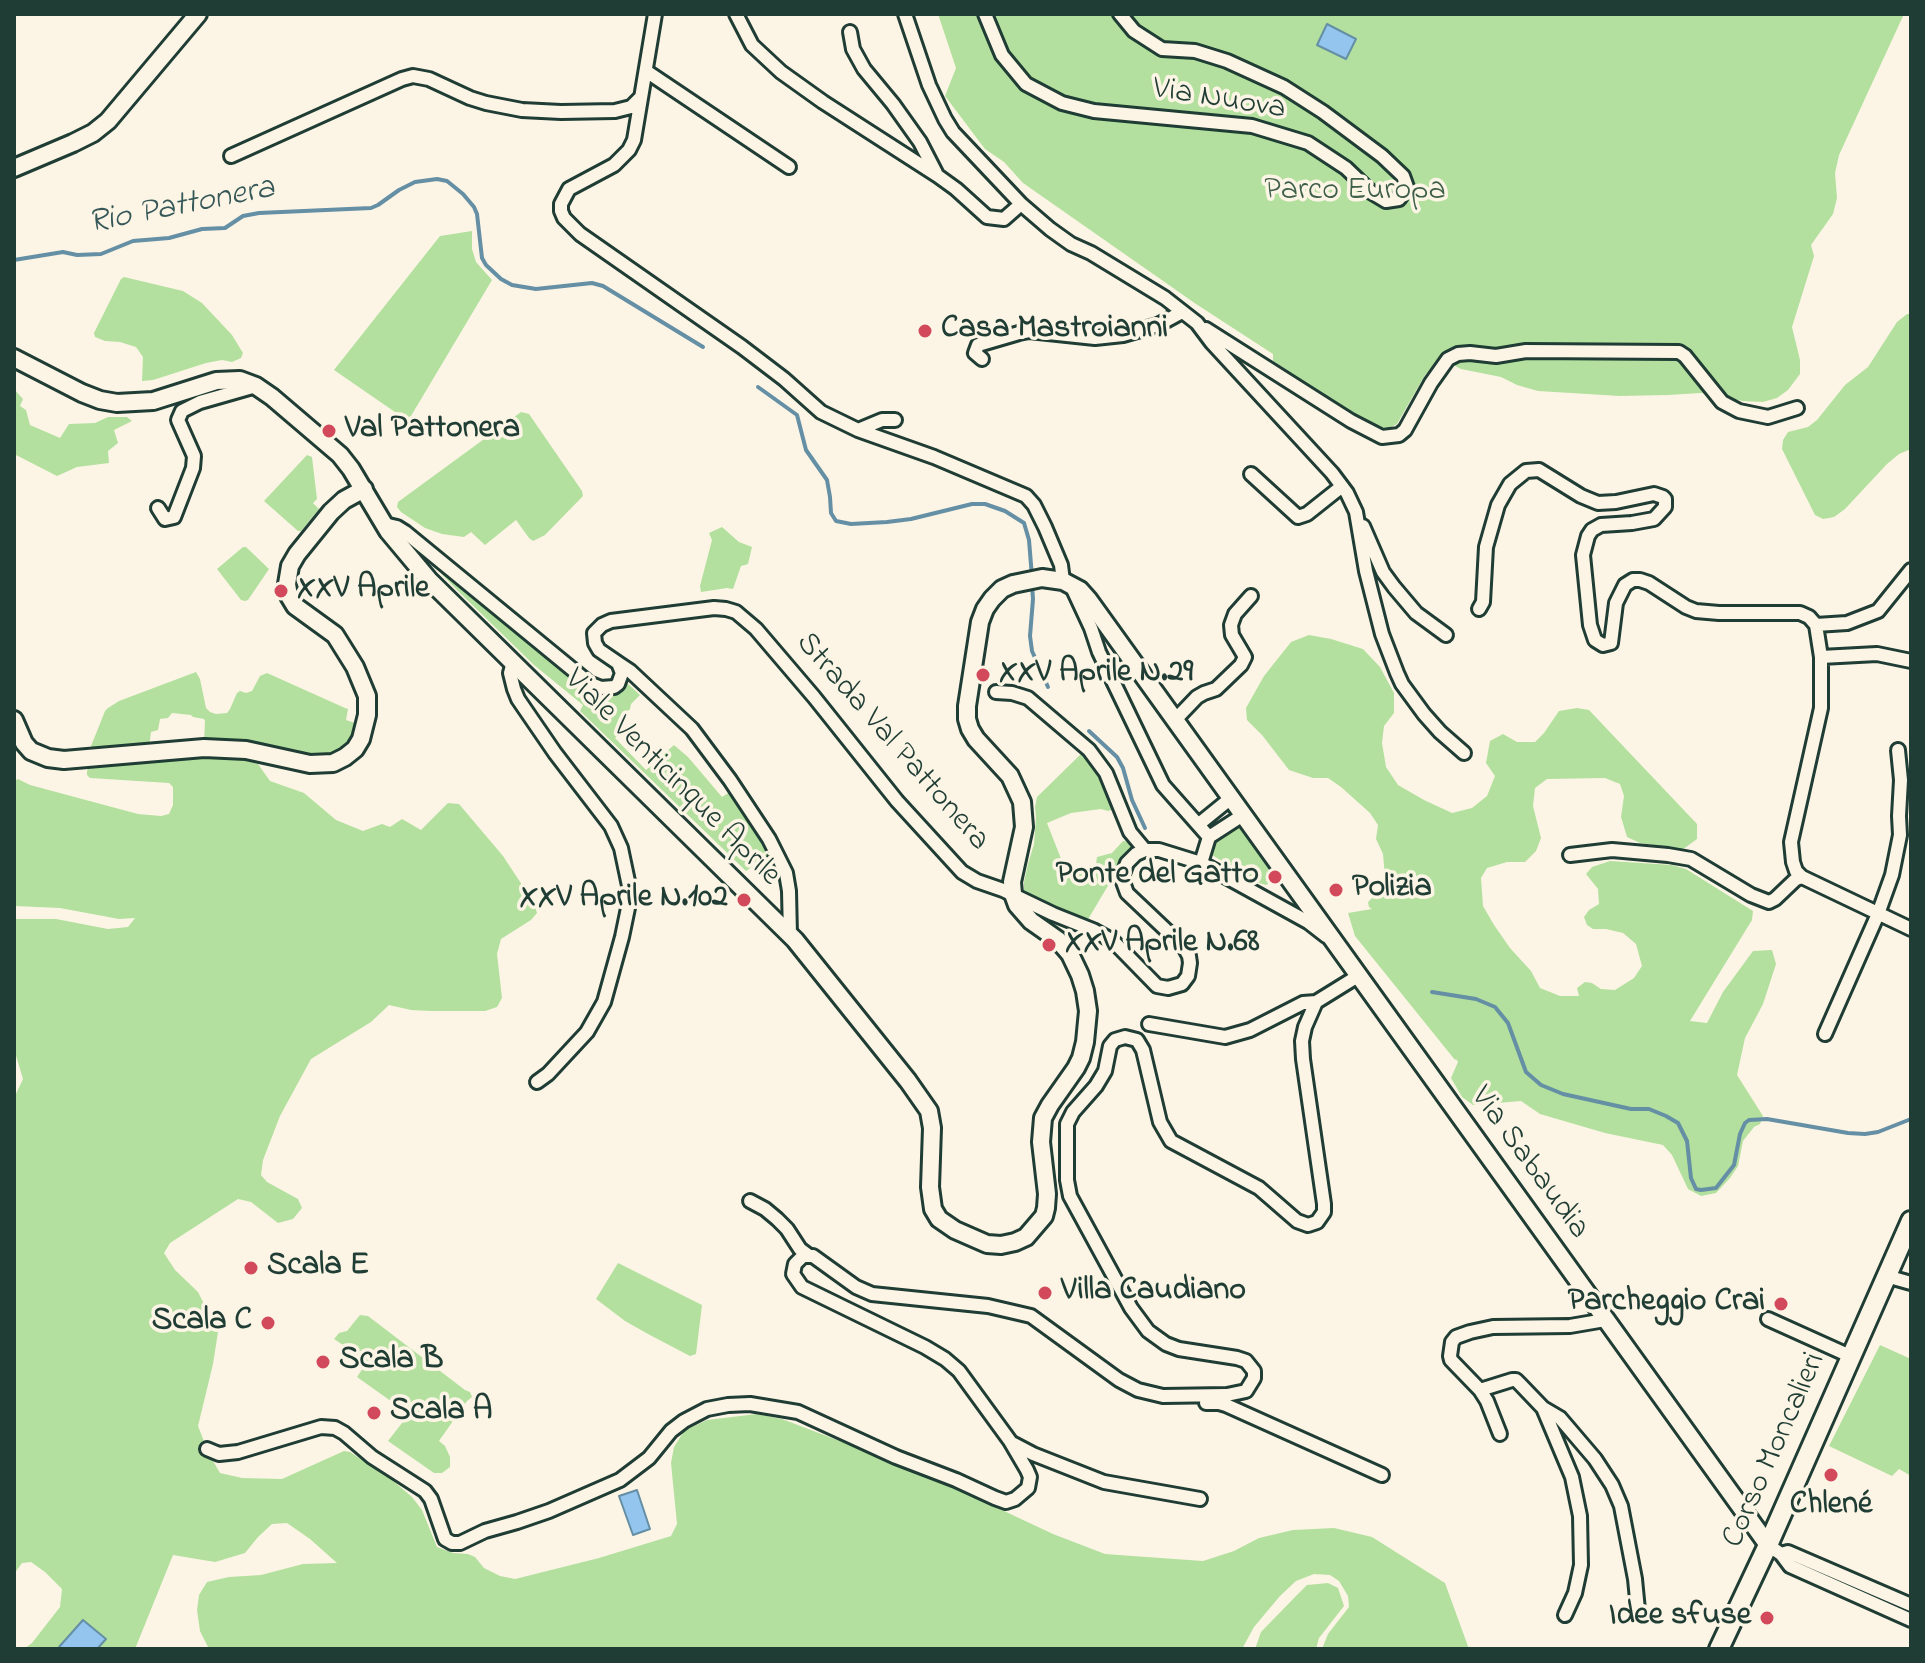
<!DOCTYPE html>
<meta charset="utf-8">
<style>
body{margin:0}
#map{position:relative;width:1925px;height:1663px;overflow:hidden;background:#fcf5e5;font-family:"Indie Flower",sans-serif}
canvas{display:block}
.frame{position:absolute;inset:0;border:16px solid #1f3d34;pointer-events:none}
</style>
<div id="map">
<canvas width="1925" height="1663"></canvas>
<div class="frame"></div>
</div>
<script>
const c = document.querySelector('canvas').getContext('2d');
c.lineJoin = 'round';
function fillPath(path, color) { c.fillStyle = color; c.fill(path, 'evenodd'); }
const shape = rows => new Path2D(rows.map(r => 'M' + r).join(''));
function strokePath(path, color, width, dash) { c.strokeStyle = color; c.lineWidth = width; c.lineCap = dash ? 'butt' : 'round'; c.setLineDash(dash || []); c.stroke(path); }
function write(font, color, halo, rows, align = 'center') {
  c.font = font + ' "Indie Flower",sans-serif'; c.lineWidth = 7; c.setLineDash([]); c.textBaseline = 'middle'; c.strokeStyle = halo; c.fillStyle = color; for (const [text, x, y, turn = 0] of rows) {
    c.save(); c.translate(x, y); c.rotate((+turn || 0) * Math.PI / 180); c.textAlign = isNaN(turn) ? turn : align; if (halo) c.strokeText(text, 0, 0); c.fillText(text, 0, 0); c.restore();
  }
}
const green = shape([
 [938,14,1904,14,1839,155,1835,173,1837,198,1833,214,1811,245,1814,256,1792,327,1800,360,1800,374,1788,390,1777,398,1763,402,1743,401,1701,393,1668,395,1620,396,1538,391,1517,385,1501,377,1461,369,1441,359,1434,364,1425,375,1397,424,1389,428,1379,427,1351,411,1273,361,1273,354,1196,304,1023,183,1004,162,985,149,945,96,956,68],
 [472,231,472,249,476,262,492,280,408,421,334,370,440,236],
 [124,277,183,291,202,303,232,335,243,353,241,358,232,362,222,360,206,363,153,380,142,381,143,357,136,347,120,342,105,341,95,337,94,333,121,279],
 [1907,314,1911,314,1911,449,1899,454,1887,464,1845,509,1834,517,1823,519,1815,515,1782,449,1783,440,1788,432,1808,427,1817,420,1845,385,1868,367,1897,322],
 [14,389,23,399,20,406,26,410,30,425,60,438,69,424,95,423,108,417,127,417,132,421,114,430,118,443,108,451,109,463,77,467,57,476,14,454],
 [521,412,529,414,582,491,583,496,545,535,533,541,529,538,516,520,485,545,471,532,464,537,442,534,425,528,401,512,397,507,398,502],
 [307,455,312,457,317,499,313,503,319,509,301,531,298,531,264,501],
 [722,527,739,542,752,547,748,564,741,566,733,589,727,588,701,592,700,586,712,540,709,533],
 [243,547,246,547,269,569,248,600,245,601,241,600,217,569],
 [429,559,593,692,599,695,610,696,617,693,625,681,640,695,631,704,630,709,618,720,625,728,615,738,646,770,674,745,688,757,722,797,733,790,771,854,746,871,580,711,583,705,534,665,458,591,428,560],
 [1309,635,1331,639,1363,649,1380,667,1394,693,1394,713,1384,726,1382,743,1386,767,1398,785,1424,800,1452,813,1472,808,1487,796,1495,776,1486,763,1490,741,1503,734,1517,742,1535,742,1544,733,1559,711,1577,708,1589,710,1697,824,1697,839,1682,850,1640,843,1627,837,1621,817,1624,796,1620,784,1605,778,1547,779,1535,788,1533,806,1541,838,1536,851,1525,862,1507,862,1487,868,1481,878,1483,906,1494,925,1510,948,1531,971,1540,988,1560,996,1579,996,1577,988,1585,982,1592,983,1601,989,1615,990,1634,978,1642,966,1636,944,1623,933,1606,929,1593,929,1587,925,1584,917,1589,910,1599,904,1598,889,1586,874,1592,867,1610,861,1672,865,1686,869,1753,911,1752,920,1690,1021,1707,1023,1723,992,1753,951,1772,950,1776,964,1763,1004,1745,1038,1737,1075,1763,1116,1760,1124,1754,1127,1743,1141,1738,1166,1730,1178,1716,1193,1701,1196,1688,1189,1672,1155,1663,1145,1605,1133,1540,1114,1521,1101,1473,1105,1462,1097,1451,1078,1458,1062,1456,1059,1455,1060,1355,936,1348,913,1372,909,1369,907,1368,902,1378,892,1385,877,1383,854,1376,839,1378,825,1370,813,1341,787,1328,778,1313,778,1289,770,1262,735,1247,720,1246,708,1264,676,1291,642],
 [196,672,200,679,206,708,210,712,216,714,227,713,230,709,237,693,240,691,246,693,252,691,260,676,267,673,345,708,348,709,346,720,358,724,353,742,326,761,204,743,205,721,204,719,193,717,191,715,172,713,168,718,160,719,158,730,151,732,149,748,92,751,91,746,105,711,108,708,119,701],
 [1083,752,1094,765,1107,788,1115,809,1108,811,1101,809,1071,813,1047,823,1067,874,1096,864,1097,857,1112,853,1123,841,1130,842,1131,847,1087,921,1047,903,1024,891,1024,882,1028,864,1034,844,1036,818,1035,807,1037,797],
 [181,756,232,757,258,764,270,781,304,793,336,820,363,831,382,824,390,827,402,819,421,830,448,803,459,804,503,856,534,903,537,913,531,920,501,939,497,954,502,998,497,1007,485,1011,431,1011,411,1010,389,1005,371,1022,311,1059,280,1116,263,1160,261,1175,267,1182,298,1199,302,1208,293,1219,278,1223,251,1202,238,1199,170,1243,164,1253,175,1270,198,1292,218,1332,213,1364,198,1426,209,1454,220,1473,242,1478,282,1479,344,1451,350,1452,391,1479,412,1497,422,1510,437,1547,453,1553,468,1554,475,1557,484,1568,500,1576,515,1579,599,1558,671,1536,677,1524,671,1463,674,1447,684,1431,707,1420,757,1414,782,1419,921,1472,1053,1534,1105,1554,1203,1561,1234,1551,1259,1538,1293,1530,1334,1528,1372,1537,1445,1583,1469,1649,1322,1649,1328,1634,1349,1607,1348,1596,1339,1581,1330,1575,1314,1574,1296,1581,1280,1596,1254,1627,1242,1649,209,1649,200,1631,197,1610,199,1595,207,1582,229,1577,261,1575,303,1564,337,1563,310,1539,287,1523,272,1524,258,1537,245,1553,215,1562,173,1555,135,1649,24,1649,32,1643,60,1607,62,1589,45,1572,31,1562,22,1563,14,1574,14,1098,23,1079,14,1049,14,919,56,919,108,929,128,927,135,918,119,919,60,908,14,906,14,781,18,779,30,785,138,814,161,816,169,814,173,805,173,787,169,783,90,778,87,775,87,771,89,767,97,764],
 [1239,826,1243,828,1274,871,1274,878,1270,883,1266,885,1259,883,1212,855,1212,847,1217,837,1229,828],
 [618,1263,702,1305,696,1354,690,1356,648,1334,625,1321,596,1299],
 [360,1315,368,1316,465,1390,470,1392,472,1397,467,1401,439,1441,445,1446,450,1457,450,1467,442,1473,434,1473,388,1441,409,1414,357,1377,363,1368,364,1363,361,1357,334,1339,339,1333,347,1331],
 [1880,1345,1911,1359,1911,1476,1899,1469,1892,1476,1829,1446],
 [1328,1583,1338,1588,1344,1606,1319,1638,1316,1649,1255,1649,1261,1632,1296,1596,1307,1585]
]);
const water = shape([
 [1327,24,1356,39,1346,59,1317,45,1327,24],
 [637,1490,650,1529,633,1535,619,1496,637,1490],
 [83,1620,106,1639,97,1649,62,1649,59,1647,83,1620]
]);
const stream = shape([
 [14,260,63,252,77,255,101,254,133,241,169,238,202,229,225,228,243,216,259,213,371,208,378,205,399,190,415,182,437,179,447,181,463,194,474,207,477,214,482,258,486,265,501,279,512,285,536,289,592,283,603,286,703,347],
 [758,387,797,415,806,450,827,480,830,497,831,513,836,521,851,524,887,522,911,519,972,504,985,504,1005,511,1024,523,1029,540,1032,577],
 [1032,585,1033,599,1030,636,1032,651,1048,687],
 [1089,731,1117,757,1123,768,1132,800,1145,828],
 [1432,992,1476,999,1495,1007,1508,1023,1526,1072,1541,1085,1563,1094,1631,1109,1649,1109,1666,1116,1678,1123,1687,1141,1691,1178,1696,1189,1701,1190,1716,1188,1734,1165,1740,1134,1745,1123,1749,1120,1767,1119,1848,1133,1865,1134,1878,1132,1911,1119]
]);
const minor = shape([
 [655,14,634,140,629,150,614,165,569,189,561,204,561,211,564,218,580,234,742,347,784,379,821,412,858,430,934,457,1026,496,1034,505,1045,527,1061,565,1063,581],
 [736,14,752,45,781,72,823,102,938,176,956,189,987,217,1004,219,1021,204,953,132,945,119,929,85,905,14],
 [985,14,1002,55,1026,84,1062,103,1094,111,1252,126,1308,143,1346,168,1371,192,1386,201,1399,199,1407,187,1403,176,1382,156,1323,112,1284,87,1227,61,1195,51,1162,49,1134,31,1120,14],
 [850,32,853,49,864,69,893,104,920,142,936,173],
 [646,71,789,167],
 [231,156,402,79,413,76,429,79,470,98,486,103,522,110,561,112,615,111,631,107,640,98],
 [1021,204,1050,229,1071,244,1091,253,1165,298,1197,323,1212,343,1332,473,1347,493,1356,512,1366,571,1382,634,1397,673,1402,684,1424,714,1440,732,1464,753],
 [1206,329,1351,421,1382,437,1399,435,1405,430,1431,383,1448,359,1458,354,1470,353,1496,356,1526,351,1679,352,1685,356,1722,402,1739,411,1768,417,1797,408],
 [982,359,975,353,978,345,1019,333,1029,331,1095,338,1123,335,1158,325,1182,312],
 [858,430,882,420,895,420],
 [1251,474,1298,517,1307,514,1341,487],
 [158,508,165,519,174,517,193,468,194,456,178,420,182,411,200,402,256,386],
 [384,524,397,527,405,532,589,683,601,688,614,687,618,684,622,673,618,663,599,650,595,643,594,633,602,625,611,621,714,608,726,609,736,612,756,629,814,697,897,801,962,872,977,881,1003,890,1053,914,1093,930,1113,941,1157,986,1168,988,1182,984,1188,976,1190,963,1189,956,1184,947,1127,893,1123,882,1123,874,1127,863,1136,854,1145,850,1159,850,1201,863,1308,922,1326,936],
 [1363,526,1383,572,1394,587,1416,613,1446,635],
 [1071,585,1091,628,1099,652,1163,785,1209,837],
 [1479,609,1483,602,1486,547,1498,505,1510,484,1526,471,1539,470,1581,496,1598,503,1616,502,1654,494,1663,497,1665,499,1665,507,1654,519,1632,523,1601,525,1592,530,1588,536,1583,555,1590,625,1595,640,1603,645,1611,643,1616,603,1625,585,1633,580,1640,580,1649,583,1686,607,1696,611,1719,613,1800,613,1809,617,1816,625,1821,657,1821,708,1791,842,1793,862,1796,871,1802,877,1911,929],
 [1816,625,1847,623,1878,611,1911,570],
 [1821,657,1877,654,1911,661],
 [513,662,510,673,514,689,518,699,555,753,611,826,621,848,629,886,628,908,622,937,604,1002,587,1032,548,1074,537,1082],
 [618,663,630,671,692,729,730,780,769,839,786,873,789,891,790,935],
 [996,692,1012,693,1028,698,1089,750,1106,773,1130,832,1145,850],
 [1175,720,1197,697,1204,693,1216,689,1241,665,1245,657,1232,635,1231,625,1235,614,1251,596],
 [1199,824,1231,798],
 [1570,855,1612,850,1668,855,1691,859,1751,895,1769,902,1775,899,1796,879,1802,877],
 [1201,863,1209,837,1243,815],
 [1149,1024,1225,1037,1250,1030,1303,1003,1316,1002],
 [1825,1034,1878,914,1892,875,1900,835,1899,816,1901,780,1898,750],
 [750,1201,765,1209,777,1219,787,1229,800,1249,808,1255],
 [1886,1276,1911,1283],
 [1768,1319,1850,1356],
 [1480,1390,1512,1380,1516,1380,1520,1384,1543,1408,1572,1477,1580,1516,1581,1565,1575,1593,1565,1615],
 [1206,1403,1219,1403,1226,1405,1382,1475],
 [1543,1408,1560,1418,1595,1459,1612,1485,1621,1506,1635,1579,1638,1610],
 [1500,1434,1487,1401,1480,1390,1451,1360,1450,1356,1452,1342,1456,1337,1470,1332,1493,1327,1570,1326,1605,1320],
 [1012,1443,1033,1454,1104,1482,1200,1499],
 [207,1449,219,1454,238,1452,321,1427,335,1428,344,1433,372,1457,425,1491,431,1499,445,1539,452,1543,460,1543,485,1531,517,1522,549,1511,620,1480,649,1458,671,1431,684,1421,707,1409,728,1405,750,1404,798,1412,896,1457,956,1480,995,1498,1006,1502,1015,1499,1028,1488,1030,1477,1027,1470,1010,1441,959,1371,945,1359,925,1347,802,1287,793,1274,795,1264,803,1256,813,1256,856,1287,872,1294,988,1306,1031,1316,1119,1380,1138,1390,1163,1396,1227,1395,1246,1391,1254,1378,1254,1371,1246,1361,1237,1358,1179,1349,1166,1344,1148,1331,1131,1308,1070,1196,1067,1180,1067,1124,1073,1112,1096,1086,1105,1071,1110,1046,1115,1040,1125,1037,1137,1040,1143,1050,1160,1122,1171,1141,1259,1188,1297,1221,1308,1225,1317,1222,1324,1212,1324,1204,1303,1059,1302,1041,1305,1027,1316,1002,1358,976],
 [1768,1545,1781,1554,1790,1566,1911,1620],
 [1781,1554,1788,1552,1911,1605]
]);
const tertiary = shape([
 [14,168,73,143,93,133,108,121,198,14],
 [14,358,82,393,100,400,117,403,153,401,216,381,240,380,256,386,272,397,340,455,351,469,388,531,429,580,795,940,908,1081,929,1111,932,1128,930,1187,933,1209,939,1219,955,1230,987,1244,1001,1245,1015,1242,1026,1237,1044,1216,1046,1208,1047,1194,1041,1142,1043,1118,1050,1105,1076,1068,1081,1058,1085,1042,1088,1011,1085,991,1080,975,1070,954,1058,940,1031,921,1017,905,1013,894,1012,882,1024,827,1022,802,1010,776,976,739,970,729,967,719,967,706,980,622,985,609,992,599,1002,589,1013,584,1042,578,1063,581,1080,590,1088,599,1768,1545],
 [14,720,24,743,31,751,48,758,64,760,204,748,246,750,310,764,333,763,345,757,355,749,361,739,367,715,367,696,355,667,335,635,295,606,289,596,287,584,290,566,297,554,331,512,344,500,364,489]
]);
const secondary = shape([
 [1719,1649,1768,1545,1911,1221]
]);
const markers = [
 [925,331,8,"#d1495b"],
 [329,431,8,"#d1495b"],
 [281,591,8,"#d1495b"],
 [983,675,8,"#d1495b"],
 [1275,877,8,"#d1495b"],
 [1336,890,8,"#d1495b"],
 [744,900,8,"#d1495b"],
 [1049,945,8,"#d1495b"],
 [251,1268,8,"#d1495b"],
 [1045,1293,8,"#d1495b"],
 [1781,1304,8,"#d1495b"],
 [268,1323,8,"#d1495b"],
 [323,1362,8,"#d1495b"],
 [374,1413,8,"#d1495b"],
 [1831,1475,8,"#d1495b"],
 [1767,1618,8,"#d1495b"]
];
const streetNames = [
 ["Via Nuova",1219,101,9],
 ["Strada Val Pattonera",891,743,49],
 ["Viale Venticinque Aprile",671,779,45],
 ["Via Sabaudia",1528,1164,54],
 ["Corso Moncalieri",1776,1451,-66]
];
const parkNames = [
 ["Parco Europa",1355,193]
];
const poiNames = [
 ["Casa Mastroianni",941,331],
 ["Val Pattonera",345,431],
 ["XXV Aprile",297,591],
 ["XXV Aprile N.29",999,675],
 ["Ponte del Gatto",1259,877,"right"],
 ["Polizia",1352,890],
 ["XXV Aprile N.102",728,900,"right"],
 ["XXV Aprile N.68",1065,945],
 ["Scala E",267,1268],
 ["Villa Caudiano",1061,1293],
 ["Parcheggio Crai",1765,1304,"right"],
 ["Scala C",252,1323,"right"],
 ["Scala B",339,1362],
 ["Scala A",390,1413],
 ["Chlené",1831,1507,"center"],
 ["Idee sfuse",1751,1618,"right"]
];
const waterNames = [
 ["Rio Pattonera",182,208,-11]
];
fillPath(green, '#b3e09e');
fillPath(water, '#93c5ef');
strokePath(water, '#658fa4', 2);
strokePath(stream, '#658fa4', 4);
strokePath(minor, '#1f3d34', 18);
strokePath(tertiary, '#1f3d34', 22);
strokePath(secondary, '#1f3d34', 24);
strokePath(minor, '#fcf5e5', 12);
strokePath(tertiary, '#fcf5e5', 16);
strokePath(secondary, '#fcf5e5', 18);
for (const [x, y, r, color] of markers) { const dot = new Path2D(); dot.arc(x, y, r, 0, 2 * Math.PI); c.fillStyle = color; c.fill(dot); strokePath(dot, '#fcf5e5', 3); }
write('32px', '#1f3d34', '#fcf5e5', streetNames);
write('32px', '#3d5e49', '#fcf5e5', parkNames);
write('bold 32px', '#1f3d34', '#fcf5e5', poiNames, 'left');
write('italic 34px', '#365859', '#fcf5e5', waterNames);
</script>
